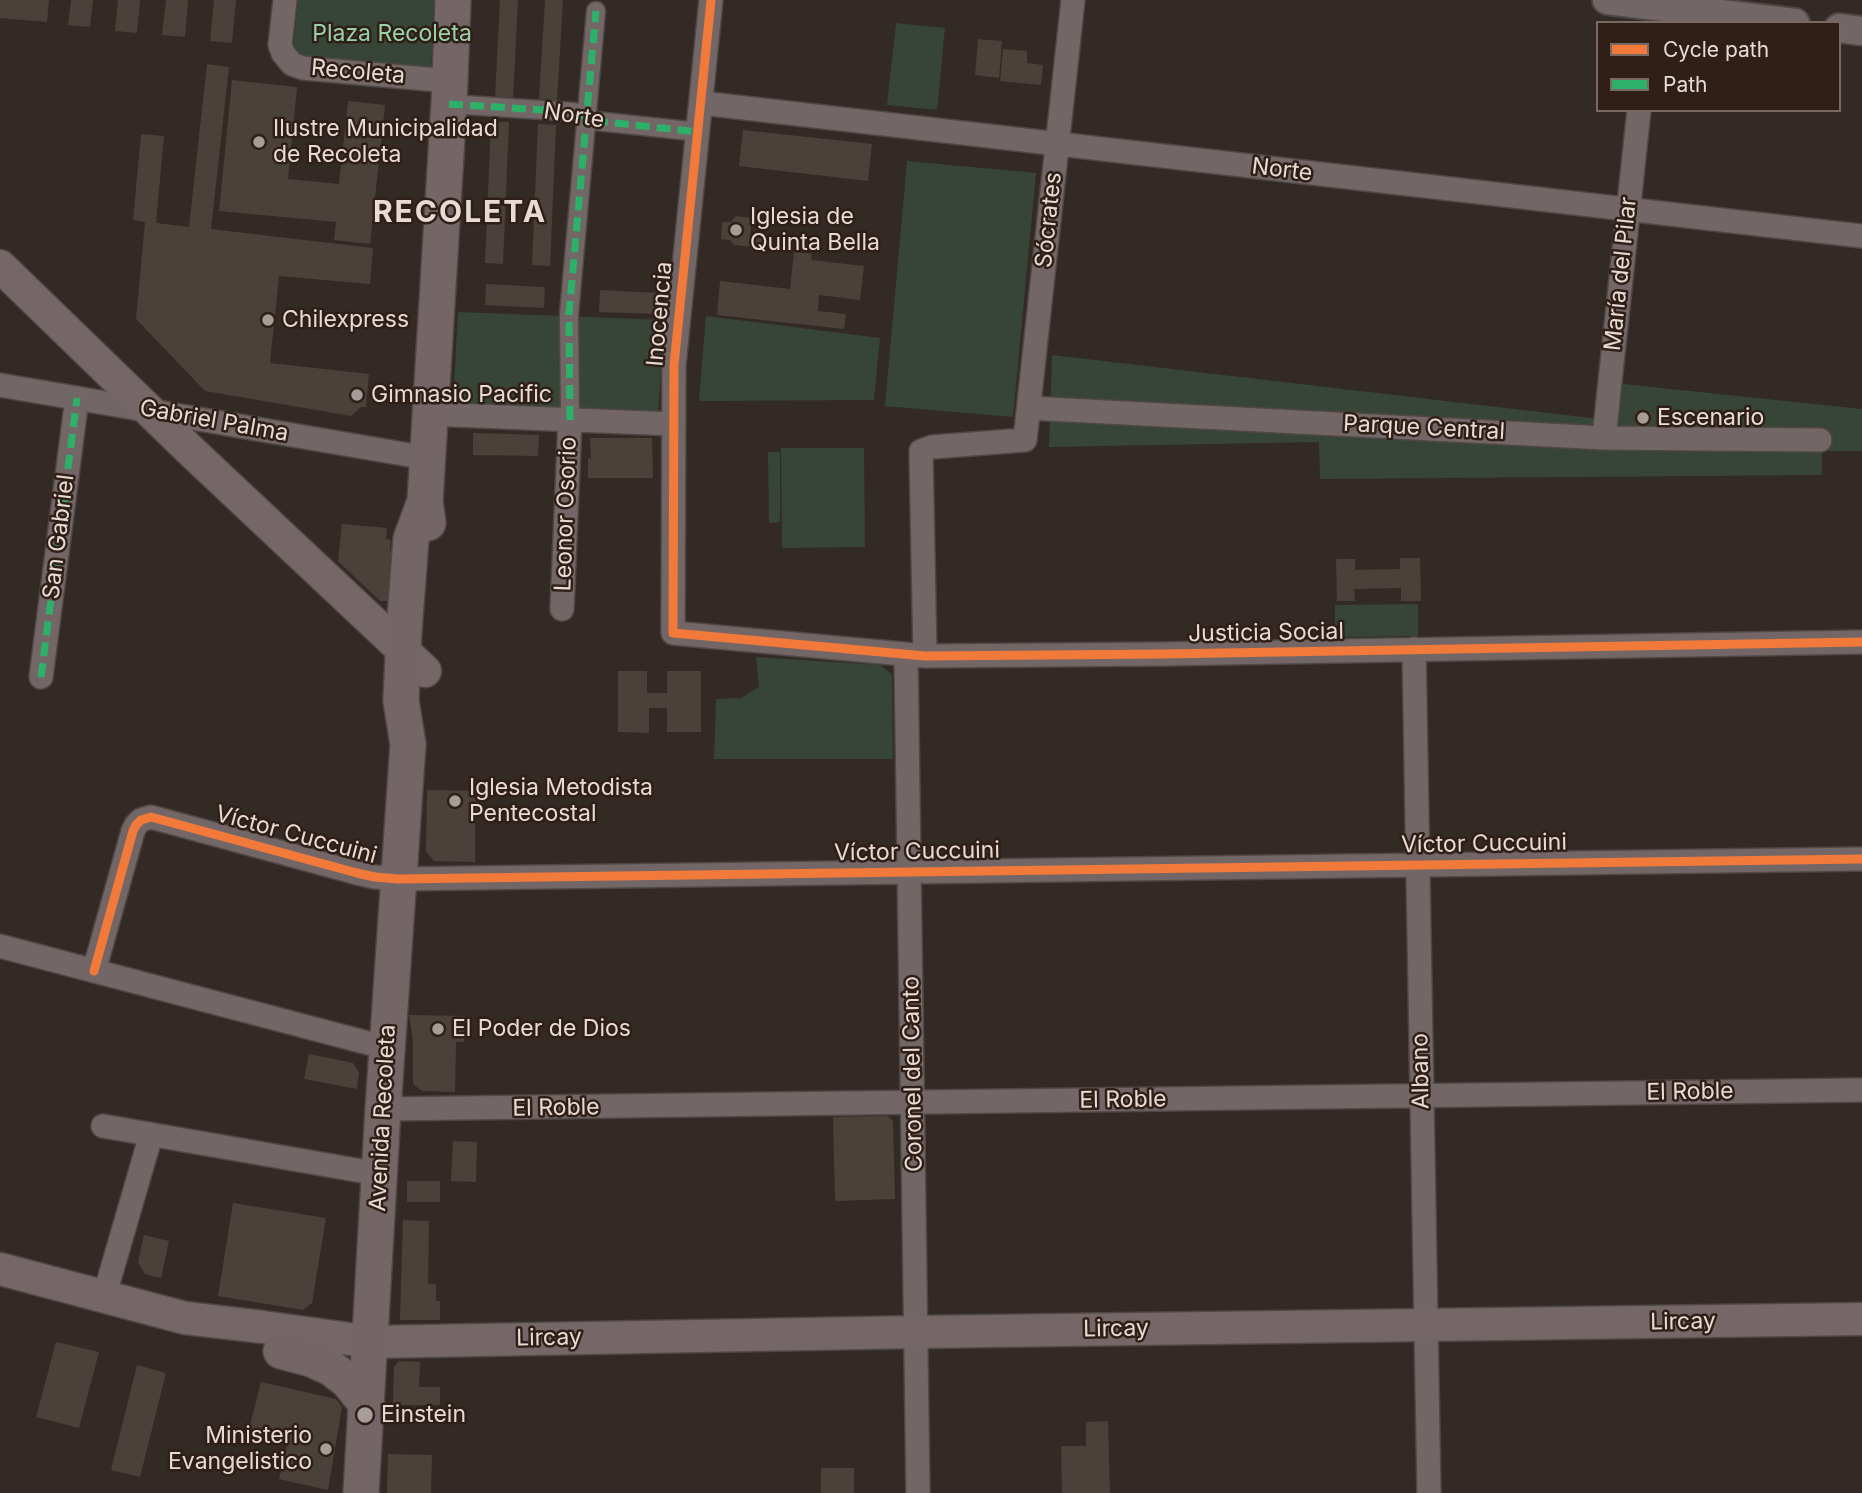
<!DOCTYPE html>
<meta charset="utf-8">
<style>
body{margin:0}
#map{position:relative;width:1862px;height:1493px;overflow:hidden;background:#332a26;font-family:Inter,sans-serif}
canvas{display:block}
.legend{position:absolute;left:1596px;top:21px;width:245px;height:91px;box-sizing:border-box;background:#2f1f17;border:2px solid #786a63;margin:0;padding:9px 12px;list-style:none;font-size:21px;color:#e6dbd5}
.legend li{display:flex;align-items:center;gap:14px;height:35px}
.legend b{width:35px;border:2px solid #786a63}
</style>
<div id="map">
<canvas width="1862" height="1493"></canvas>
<ul class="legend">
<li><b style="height:9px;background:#f17a3a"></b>Cycle path</li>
<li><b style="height:9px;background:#2db169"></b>Path</li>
</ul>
</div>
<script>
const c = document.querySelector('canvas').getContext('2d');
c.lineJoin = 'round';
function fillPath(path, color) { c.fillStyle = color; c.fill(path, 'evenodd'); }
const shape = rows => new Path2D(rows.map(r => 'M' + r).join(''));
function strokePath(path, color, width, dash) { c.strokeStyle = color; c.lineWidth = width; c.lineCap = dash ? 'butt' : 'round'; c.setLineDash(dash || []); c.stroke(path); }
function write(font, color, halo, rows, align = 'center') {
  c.font = font + ' Inter,sans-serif'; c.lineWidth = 5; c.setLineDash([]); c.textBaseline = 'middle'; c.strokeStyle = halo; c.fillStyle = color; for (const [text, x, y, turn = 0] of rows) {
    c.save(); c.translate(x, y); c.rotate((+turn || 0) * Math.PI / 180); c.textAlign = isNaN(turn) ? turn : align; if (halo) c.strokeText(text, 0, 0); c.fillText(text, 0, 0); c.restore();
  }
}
const green = shape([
 [298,0,434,0,431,72,303,60,293,51],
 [896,23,945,28,937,110,887,105],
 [907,161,1036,173,1013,417,885,406],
 [458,312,665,320,658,412,654,415,453,405],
 [706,316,880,338,874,400,699,401],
 [1052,355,1617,421,1623,384,1862,409,1862,451,1822,451,1822,475,1320,479,1319,442,1049,447],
 [864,448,865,547,782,548,781,448],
 [768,452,780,452,780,522,769,523],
 [1418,604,1418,636,1335,637,1335,605],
 [756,657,880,665,892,674,893,759,714,759,716,699,741,698,759,687]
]);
const building = shape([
 [0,0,49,0,47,22,0,18],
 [71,0,93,0,90,27,68,25],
 [118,0,140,0,137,33,115,31],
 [166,0,188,0,185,37,162,35],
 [214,0,236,0,232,43,210,41],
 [500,0,518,0,513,98,495,97],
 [545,0,563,0,557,101,539,99],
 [978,39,1002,41,999,78,975,75],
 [1003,49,1027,51,1027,63,1043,65,1041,85,1000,81],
 [207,64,229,67,211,229,373,248,370,284,279,276,270,363,369,374,366,407,361,407,351,416,205,391,136,319,145,222,133,220,141,134,164,136,156,223,189,227],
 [232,80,297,87,288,179,339,184,348,101,385,105,370,244,334,240,336,222,219,211],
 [491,122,509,122,503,264,485,263],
 [538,124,556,125,550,266,532,265],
 [743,130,872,144,868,181,739,166],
 [736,216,752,218,750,237,764,238,762,248,734,245,730,240,721,239,722,222,731,222],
 [794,252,812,254,811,260,864,266,860,300,819,295,818,311,846,314,844,329,717,315,720,281,790,289],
 [486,284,545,287,544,308,485,305],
 [600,290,659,293,658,314,599,312],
 [1635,411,1653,413,1652,424,1634,423],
 [473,433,539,435,538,456,473,455],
 [590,438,652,438,653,478,588,478,588,458,591,459],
 [342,524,387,528,386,539,391,540,390,551,396,552,391,601,380,601,338,561],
 [1400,558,1420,558,1421,601,1401,601,1401,588,1354,589,1355,601,1337,601,1336,559,1355,559,1355,570,1400,569],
 [618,671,647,671,647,693,667,693,667,671,701,671,701,732,667,732,667,708,649,708,649,733,618,732],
 [427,790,483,791,483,812,475,812,475,862,434,861,426,851],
 [409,1015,465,1016,464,1042,456,1042,455,1092,422,1091,413,1084,413,1041],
 [309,1054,353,1063,359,1072,357,1089,304,1079],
 [888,1116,893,1121,895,1199,835,1201,833,1117],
 [453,1141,477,1142,476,1182,451,1181],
 [407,1181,440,1181,440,1202,407,1202],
 [233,1203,326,1218,312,1303,303,1310,218,1296],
 [403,1220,429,1221,428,1284,436,1284,436,1301,440,1301,440,1320,400,1320],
 [144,1235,169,1241,161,1278,145,1274,138,1262],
 [56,1342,99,1352,79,1428,36,1417],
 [399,1361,420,1362,419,1387,440,1387,440,1405,393,1405,394,1367],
 [137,1365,166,1373,140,1477,111,1470],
 [261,1382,336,1399,342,1407,328,1490,279,1479,288,1442,248,1433],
 [1108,1421,1110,1493,1062,1493,1061,1446,1086,1446,1086,1422],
 [388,1454,432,1455,431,1493,387,1493],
 [821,1468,854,1468,854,1493,821,1493]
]);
const pedestrian = shape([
 [449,104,574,112,596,121,699,132],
 [570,420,569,314,596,11]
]);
const minor = shape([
 [285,0,280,45,283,53,292,64,303,68,450,81],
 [711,0,674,365,673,633,925,656,1164,654,1862,642],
 [701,103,1862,236],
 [0,385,427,458],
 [1029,408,1604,438,1820,440],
 [430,414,674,424],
 [1604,438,1639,110],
 [562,609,570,420],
 [1414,649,1429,1493],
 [906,655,918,1493],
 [925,656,921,451,932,447,1025,440,1073,0],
 [41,677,77,398],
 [0,946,387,1048],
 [94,971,133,831,136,825,141,820,151,817,357,873,375,877,398,879,1862,859],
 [383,1109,1862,1090],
 [103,1126,379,1174],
 [104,1297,151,1135]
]);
const tertiary = shape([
 [1607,0,1795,23],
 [1839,28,1862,31]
]);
const secondary = shape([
 [0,266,192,452,425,671],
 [0,1269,185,1318,263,1327,371,1342,917,1332,1862,1319]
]);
const primary = shape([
 [428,523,425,501,449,104,453,0],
 [281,1351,311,1359,331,1368,348,1381,367,1405],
 [361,1493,383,1109,408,744,401,701,404,631,411,539,425,501]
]);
const quiet = shape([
 [449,104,574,112,596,121,699,132],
 [570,420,569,314,596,11],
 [41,677,77,398]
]);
const cycleway = shape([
 [711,0,674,365,673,633,925,656,1164,654,1862,642],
 [94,971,133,831,136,825,141,820,151,817,357,873,375,877,398,879,1862,859]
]);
const markers = [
 [259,142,7,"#a79d98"],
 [736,230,7,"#a79d98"],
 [268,320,7,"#a79d98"],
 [357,395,7,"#a79d98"],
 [1643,418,7,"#a79d98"],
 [455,801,7,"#a79d98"],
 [438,1029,7,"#a79d98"],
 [365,1415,9,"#a79d98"],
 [326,1449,7,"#a79d98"]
];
const parkNames = [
 ["Plaza Recoleta",392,34]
];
const streetNames = [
 ["Recoleta",358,72,5],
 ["Norte",574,116,9],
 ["Norte",1282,170,7],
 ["Sócrates",1049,220,-84],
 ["María del Pilar",1621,274,-84],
 ["Inocencia",660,314,-85],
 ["Gabriel Palma",214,421,10],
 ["Parque Central",1424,428,3],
 ["Leonor Osorio",566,514,-88],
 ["San Gabriel",59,537,-83],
 ["Justicia Social",1266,633,-1],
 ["Víctor Cuccuini",296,835,15],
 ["Víctor Cuccuini",1484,844,-1],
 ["Víctor Cuccuini",917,852,-1],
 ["Albano",1421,1071,-91],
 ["Coronel del Canto",913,1074,-91],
 ["El Roble",1690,1092,-1],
 ["El Roble",1123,1100,-1],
 ["El Roble",556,1108,-1],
 ["Avenida Recoleta",383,1118,-87],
 ["Lircay",1683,1322,-1],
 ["Lircay",1116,1329,-1],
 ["Lircay",549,1338,-1]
];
const poiNames = [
 ["Ilustre Municipalidad",273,129],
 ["de Recoleta",273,155],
 ["Iglesia de",750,217],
 ["Quinta Bella",750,243],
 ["Chilexpress",282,320],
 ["Gimnasio Pacific",371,395],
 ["Escenario",1657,418],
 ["Iglesia Metodista",469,788],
 ["Pentecostal",469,814],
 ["El Poder de Dios",452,1029],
 ["Einstein",381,1415],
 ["Ministerio",312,1436,"right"],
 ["Evangelistico",312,1462,"right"]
];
const districtNames = [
 ["RECOLETA",460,213]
];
fillPath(green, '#364537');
fillPath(building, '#4b413b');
strokePath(pedestrian, '#4f4743', 21);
strokePath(minor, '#4f4743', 26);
strokePath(tertiary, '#4f4743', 32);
strokePath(secondary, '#4f4743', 35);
strokePath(primary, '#4f4743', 38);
strokePath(pedestrian, '#726667', 18);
strokePath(minor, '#726667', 23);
strokePath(tertiary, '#726667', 28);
strokePath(secondary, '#756767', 32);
strokePath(primary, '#746666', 35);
strokePath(quiet, '#2db169', 7, [14, 7]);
strokePath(cycleway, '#f17a3a', 9);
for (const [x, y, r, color] of markers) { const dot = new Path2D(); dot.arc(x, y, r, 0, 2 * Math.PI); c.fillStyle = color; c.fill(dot); strokePath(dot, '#2f1f17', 2.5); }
write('23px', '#9bd1a9', '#2f1f17', parkNames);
write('23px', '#e6dbd5', '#2f1f17', streetNames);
write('23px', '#e6dbd5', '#2f1f17', poiNames, 'left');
c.letterSpacing = '2px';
write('bold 30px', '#e6dbd5', '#2f1f17', districtNames);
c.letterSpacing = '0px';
</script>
